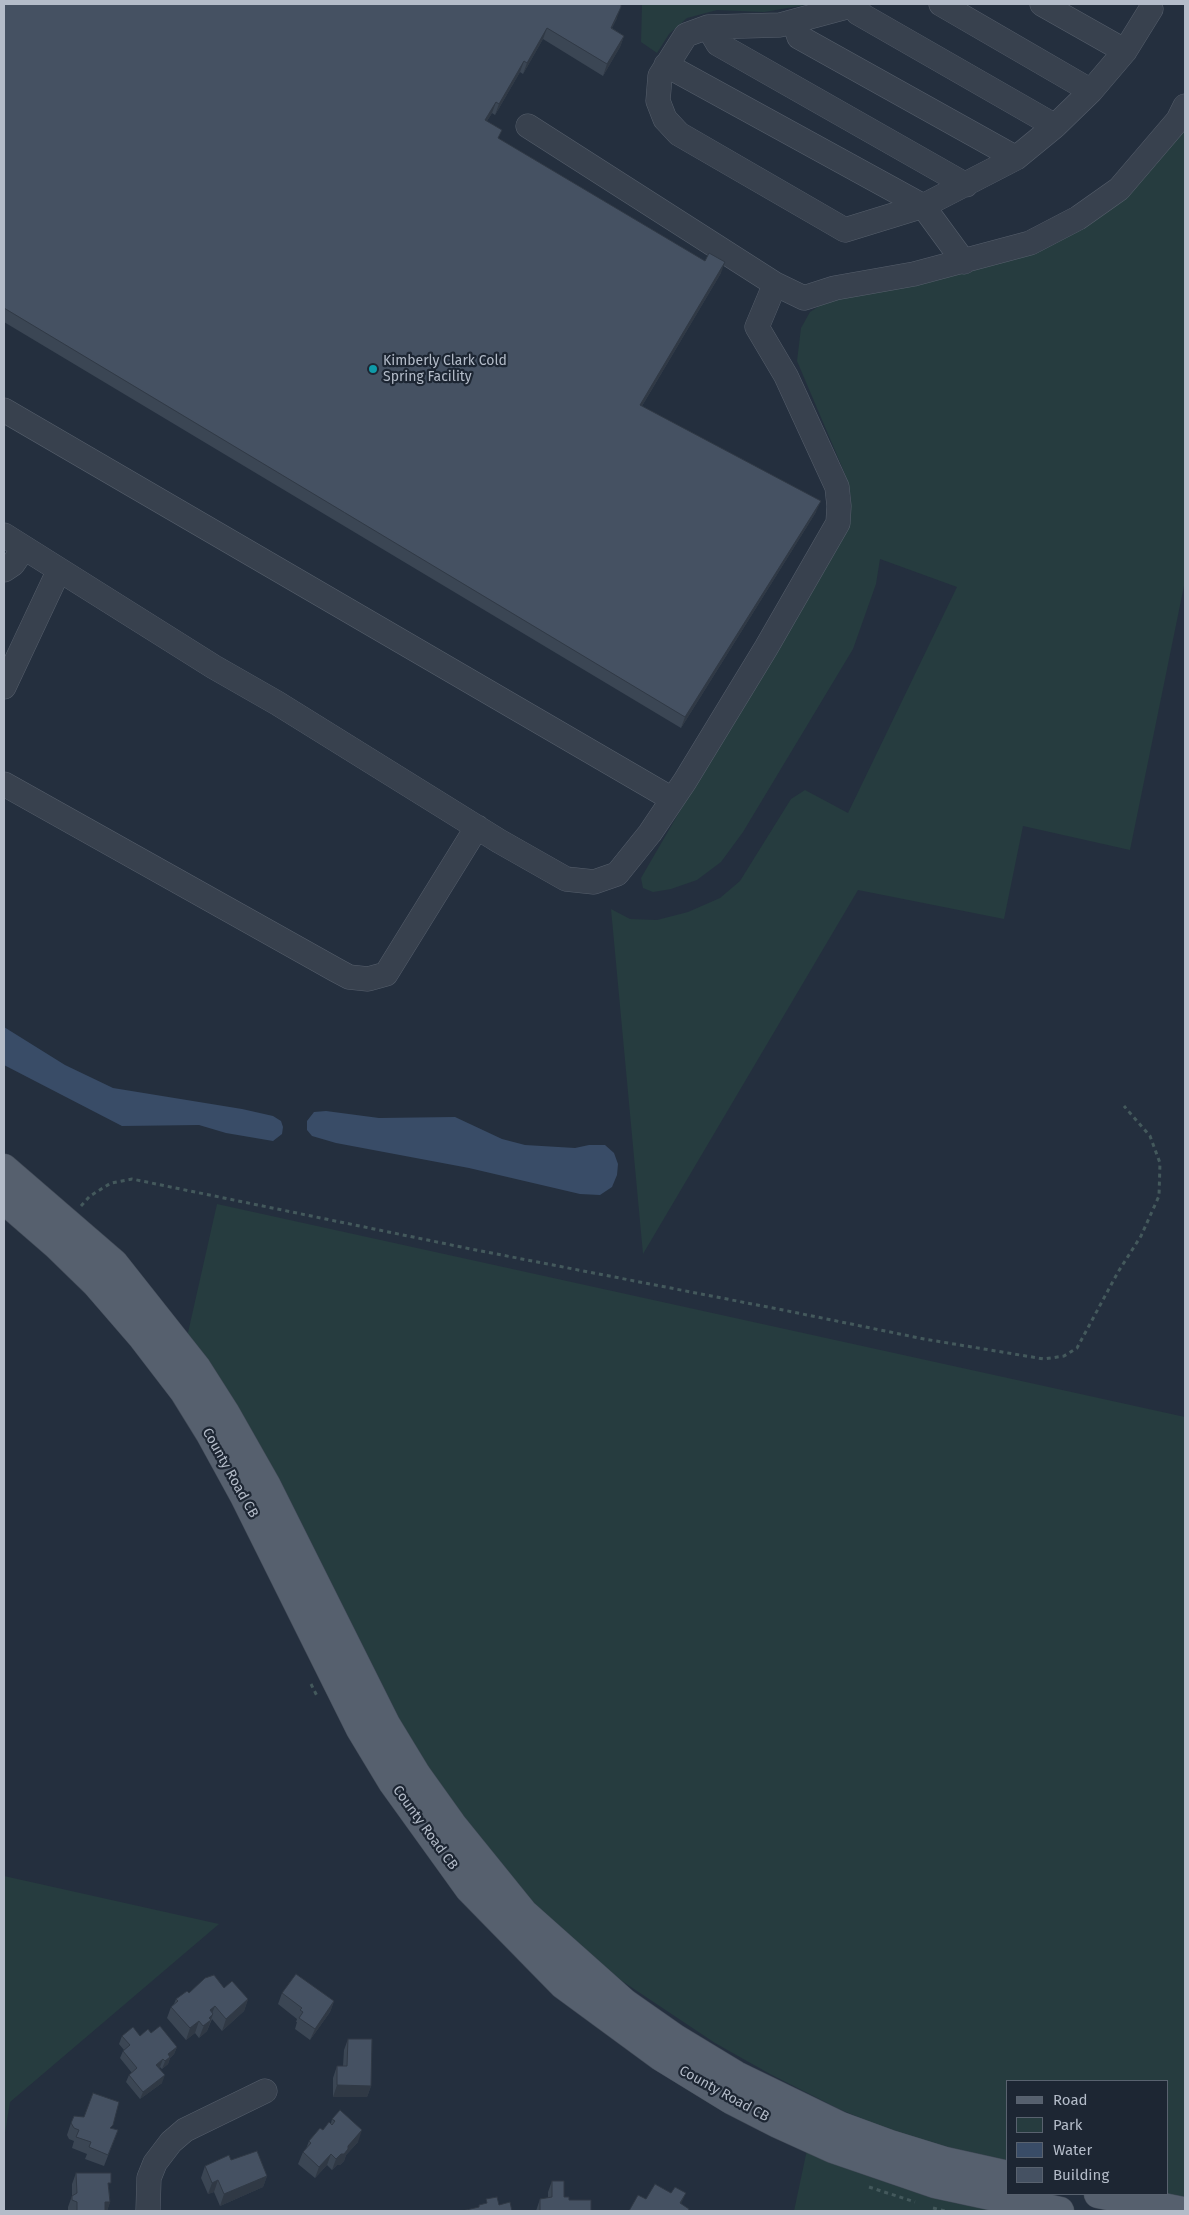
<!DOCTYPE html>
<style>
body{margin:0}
#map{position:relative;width:1189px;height:2215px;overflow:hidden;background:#242f3e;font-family:"Fira Sans",sans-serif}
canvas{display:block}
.frame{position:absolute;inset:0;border:5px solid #b4bcc9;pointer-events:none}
.legend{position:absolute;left:1006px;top:2080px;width:162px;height:115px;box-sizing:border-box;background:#1d2633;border:1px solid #59626f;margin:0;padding:6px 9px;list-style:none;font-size:15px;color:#b4bcc9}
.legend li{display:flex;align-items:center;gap:10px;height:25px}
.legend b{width:25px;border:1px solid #59626f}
</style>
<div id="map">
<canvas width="1189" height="2215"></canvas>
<div class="frame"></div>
<ul class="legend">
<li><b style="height:6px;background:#56606e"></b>Road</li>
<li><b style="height:14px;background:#263c3f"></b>Park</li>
<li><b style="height:14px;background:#394c67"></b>Water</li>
<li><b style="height:14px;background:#455162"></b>Building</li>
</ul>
</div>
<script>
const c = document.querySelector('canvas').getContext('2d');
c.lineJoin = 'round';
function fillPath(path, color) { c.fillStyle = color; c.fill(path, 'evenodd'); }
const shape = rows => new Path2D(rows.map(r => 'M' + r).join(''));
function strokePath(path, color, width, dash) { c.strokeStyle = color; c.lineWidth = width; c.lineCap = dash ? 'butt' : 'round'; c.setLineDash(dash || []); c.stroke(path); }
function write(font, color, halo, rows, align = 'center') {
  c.font = font + ' "Fira Sans",sans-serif'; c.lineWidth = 4.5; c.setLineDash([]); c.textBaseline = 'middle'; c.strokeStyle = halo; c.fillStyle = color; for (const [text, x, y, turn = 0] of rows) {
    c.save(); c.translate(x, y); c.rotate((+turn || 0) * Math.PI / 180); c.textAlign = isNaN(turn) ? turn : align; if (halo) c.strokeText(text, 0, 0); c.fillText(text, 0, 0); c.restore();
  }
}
const green = shape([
 [642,4,811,4,764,12,717,10,687,18,669,34,657,53,641,42],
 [1185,124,1185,581,1130,850,1023,826,1004,919,858,890,643,1254,611,909,630,919,657,920,688,912,720,898,740,881,791,799,805,790,848,813,957,587,880,559,876,584,853,649,743,832,721,862,697,880,671,889,653,892,643,888,641,878,835,544,846,519,851,497,845,474,797,361,801,328,810,312,824,303,856,294,1033,252],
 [217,1204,1185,1417,1185,2198,1165,2194,1168,2194,1168,2081,1008,2081,1008,2162,928,2142,879,2126,839,2109,770,2074,715,2043,613,1975,534,1906,484,1851,403,1734,187,1337],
 [4,1876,219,1924,10,2102,4,2139],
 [808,2145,1014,2211,794,2211]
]);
const water = shape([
 [4,1027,65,1065,113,1088,242,1109,273,1116,281,1121,283,1127,282,1134,273,1141,226,1133,199,1125,122,1126,4,1065],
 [326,1111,379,1118,455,1117,502,1139,525,1145,575,1148,589,1145,605,1145,614,1153,618,1164,617,1175,612,1187,600,1195,580,1194,469,1168,336,1143,312,1136,307,1130,307,1121,314,1112]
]);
const path = shape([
 [81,1206,90,1196,111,1183,132,1179,471,1249,783,1310,924,1339,1044,1359,1064,1356,1077,1348,1118,1272,1141,1236,1159,1196,1160,1163,1150,1136,1124,1106],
 [311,1684,317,1696],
 [869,2187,915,2202],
 [933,2208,945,2211]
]);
const minor = shape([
 [858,4,780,25,708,27,686,35,660,76,658,101,665,119,679,134,845,230,923,206,1016,158,1055,126,1091,91,1125,51,1151,9],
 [941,4,1091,91],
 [1042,4,1125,51],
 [854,6,858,13,1055,126],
 [794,22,799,37,1016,158],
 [708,27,718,44,966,185],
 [666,65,923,206,964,262],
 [775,284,804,298,835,288,914,274,1030,243,1078,218,1119,189,1178,120,1185,106],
 [4,410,672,799],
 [4,535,214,667,277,703,499,841,566,879,594,882,617,874,650,833,685,781,766,648,838,523,839,506,837,487,786,376,757,327,775,284,528,126],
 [4,570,13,564,24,548],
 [4,687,59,570],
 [4,784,336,970,349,977,368,979,386,974,477,827],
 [148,2211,149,2178,155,2163,171,2142,185,2130,265,2091]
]);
const major = shape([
 [4,1168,114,1263,197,1368,225,1412,267,1486,386,1724,417,1775,452,1824,524,1913,625,2003,675,2038,736,2075,841,2126,890,2144,945,2161,1008,2175],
 [4,1200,57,1246,96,1284,141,1336,184,1392,210,1434,244,1496,360,1729,392,1782,469,1889,563,1985,661,2057,731,2100,778,2124,833,2149,935,2184,1060,2211],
 [1098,2194,1183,2211]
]);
const wall = shape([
 [4,4,617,18,612,28,624,36,620,47,603,76,543,39,523,74,520,72,495,115,492,113,487,121,499,139,721,273,642,406,816,512,681,728,4,322],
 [224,1988,248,1999,244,2011,222,2031,212,2019,207,2031,199,2038,195,2033,186,2040,167,2018,171,2007,174,2004,176,1999,189,1993],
 [282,1993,334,2001,330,2012,310,2040,295,2029,297,2022,296,2022,297,2019,278,2004],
 [151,2033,177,2047,174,2054,170,2058,168,2064,162,2069,160,2067,159,2068,162,2083,140,2099,126,2082,129,2075,132,2073,120,2058,123,2051,124,2050,119,2044,122,2036,140,2036],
 [348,2039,371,2086,367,2097,333,2097,333,2078,337,2066,343,2066,344,2050],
 [332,2119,358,2142,346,2155,344,2161,340,2165,337,2165,332,2170,327,2165,315,2178,298,2164,303,2152,306,2149,309,2141,331,2123],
 [71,2123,111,2128,118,2130,104,2166,85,2159,87,2154,72,2148,74,2141,69,2139,67,2135],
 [231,2160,267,2176,263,2187,220,2206,214,2192,208,2194,201,2178,205,2166],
 [76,2173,109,2189,110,2202,107,2211,68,2211,68,2207,72,2196,72,2184],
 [552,2181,564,2197,591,2211,536,2211,540,2199,548,2198,548,2192]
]);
const shadedWall = shape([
 [621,7,617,18,606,39,611,28],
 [547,28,543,39,523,74,527,63],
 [624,36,620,47,603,76,607,64],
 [524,61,520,72,495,115,499,104],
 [496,102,492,113,480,132,485,120],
 [725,262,721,273,636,416,640,405],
 [821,501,816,512,681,728,685,717],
 [248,1999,244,2011,222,2031,226,2019],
 [334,2001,330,2012,310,2040,315,2029],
 [215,2006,211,2016,213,2014,207,2031,199,2038,210,2010],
 [199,2021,195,2033,186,2040,190,2028],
 [177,2047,174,2054,170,2058,168,2064,162,2069,168,2054],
 [163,2059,160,2067,153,2072,156,2065],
 [165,2075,162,2083,140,2099,143,2092],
 [337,2085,371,2086,367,2097,333,2097],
 [362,2130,358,2142,346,2155,344,2161,340,2165,337,2165,332,2170,336,2159],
 [331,2154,327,2165,315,2178,319,2167],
 [267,2176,263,2187,220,2206,224,2194],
 [218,2180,214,2192,208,2194,212,2183],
 [686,2193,681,2204,680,2203],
 [105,2202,110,2202,107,2211,102,2211]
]);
const building = shape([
 [4,4,621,4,621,7,611,28,624,36,607,64,547,28,527,63,524,61,499,104,496,102,485,120,502,130,498,138,705,261,709,253,725,262,640,405,821,501,685,717,4,308,4,4],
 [296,1974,334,2001,315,2029,299,2018,303,2012,300,2010,302,2008,282,1993,296,1974],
 [214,1975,224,1988,232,1981,248,1999,226,2019,215,2006,210,2010,213,2014,209,2018,211,2020,203,2026,199,2021,190,2028,171,2007,178,2001,176,1999,187,1991,189,1993,205,1978,214,1975],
 [160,2026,177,2047,168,2054,170,2057,165,2061,163,2059,156,2065,165,2075,143,2092,129,2075,137,2068,123,2051,130,2045,122,2036,133,2027,140,2036,148,2029,151,2033,160,2026],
 [348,2039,372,2039,371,2086,337,2085,337,2066,347,2066,348,2039],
 [93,2093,119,2102,113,2125,110,2128,118,2130,108,2155,89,2147,91,2142,76,2137,79,2130,74,2128,71,2123,74,2116,84,2117,93,2093],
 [340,2110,362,2130,348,2146,348,2149,344,2154,341,2154,336,2159,331,2154,319,2167,303,2152,311,2143,309,2141,320,2128,323,2130,329,2122,332,2125,335,2121,332,2119,340,2110],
 [257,2151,267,2176,224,2194,218,2180,212,2183,205,2166,229,2155,231,2160,257,2151],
 [76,2173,111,2173,111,2183,108,2183,110,2202,105,2202,105,2211,77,2211,77,2202,72,2200,72,2196,77,2193,76,2173],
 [552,2181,564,2181,564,2197,569,2197,569,2200,591,2200,591,2211,540,2211,540,2199,552,2197,552,2181],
 [655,2184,671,2193,675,2187,686,2193,680,2203,689,2209,688,2211,629,2211,638,2195,646,2199,655,2184],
 [497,2197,499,2205,510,2202,512,2211,462,2211,479,2207,479,2205,487,2203,486,2199,497,2197]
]);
const markers = [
 [373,369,5,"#0f9aa8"]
];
const poiNames = [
 ["Kimberly Clark Cold",383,361],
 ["Spring Facility",383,377]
];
const streetNames = [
 ["County Road CB",230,1473,61],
 ["County Road CB",425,1828,54],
 ["County Road CB",724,2094,29]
];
fillPath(green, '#263c3f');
fillPath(water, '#394c67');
strokePath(minor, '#565f6c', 25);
strokePath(major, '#414a57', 29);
strokePath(path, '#44595c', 3, [4, 4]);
strokePath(minor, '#38414e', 24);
strokePath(major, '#56606e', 28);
fillPath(wall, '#3b4654');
fillPath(shadedWall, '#303945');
fillPath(building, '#455162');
strokePath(building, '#303945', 1);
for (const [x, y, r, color] of markers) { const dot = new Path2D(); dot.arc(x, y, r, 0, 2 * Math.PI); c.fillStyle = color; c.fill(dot); strokePath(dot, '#1d2633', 2); }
write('14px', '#b4bcc9', '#1d2633', poiNames, 'left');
write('14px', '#b4bcc9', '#1d2633', streetNames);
</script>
